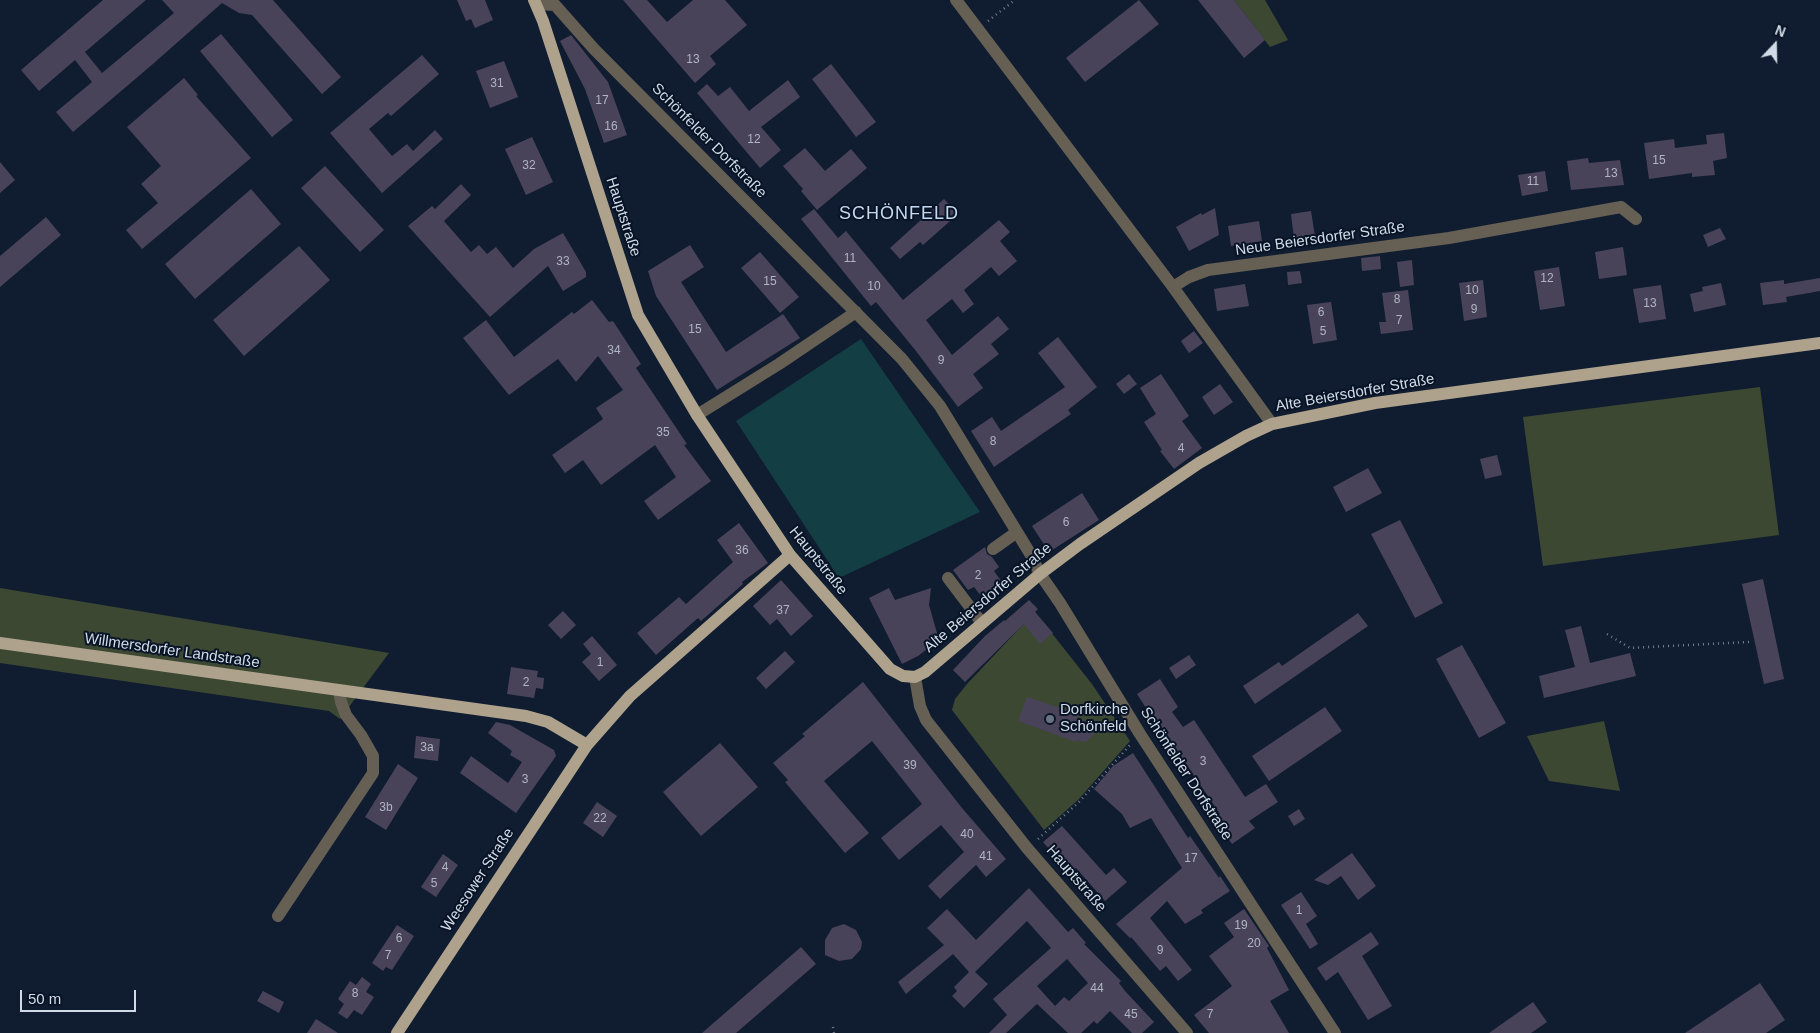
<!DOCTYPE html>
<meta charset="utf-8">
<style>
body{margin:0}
#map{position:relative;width:1820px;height:1033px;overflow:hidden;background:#101d30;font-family:Helvetica,sans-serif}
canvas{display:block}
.north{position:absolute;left:1750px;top:20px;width:50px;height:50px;-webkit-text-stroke:4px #081426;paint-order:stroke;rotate:21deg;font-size:14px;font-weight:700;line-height:20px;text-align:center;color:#d1dbe7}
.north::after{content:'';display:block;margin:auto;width:18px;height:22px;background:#d1dbe7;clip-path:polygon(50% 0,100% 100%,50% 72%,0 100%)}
.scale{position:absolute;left:20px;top:990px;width:116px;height:22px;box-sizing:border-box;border:2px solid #d1dbe7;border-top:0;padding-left:6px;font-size:15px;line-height:18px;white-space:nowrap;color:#d1dbe7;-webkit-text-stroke:4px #081426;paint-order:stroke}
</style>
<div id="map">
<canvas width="1820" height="1033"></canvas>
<div class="north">N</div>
<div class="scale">50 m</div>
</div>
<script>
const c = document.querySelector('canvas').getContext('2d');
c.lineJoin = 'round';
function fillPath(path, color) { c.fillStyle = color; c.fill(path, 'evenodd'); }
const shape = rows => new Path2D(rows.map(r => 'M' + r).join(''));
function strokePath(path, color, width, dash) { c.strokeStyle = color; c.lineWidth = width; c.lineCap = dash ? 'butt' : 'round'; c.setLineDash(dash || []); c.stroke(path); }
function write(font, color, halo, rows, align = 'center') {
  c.font = font + ' Helvetica,sans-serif'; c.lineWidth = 4; c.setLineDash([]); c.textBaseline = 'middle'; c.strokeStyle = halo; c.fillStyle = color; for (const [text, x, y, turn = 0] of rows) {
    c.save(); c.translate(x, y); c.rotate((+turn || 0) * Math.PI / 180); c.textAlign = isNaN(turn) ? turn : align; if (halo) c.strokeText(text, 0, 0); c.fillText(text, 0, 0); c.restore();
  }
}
const green = shape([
 [1234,0,1265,0,1288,40,1270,47],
 [1760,387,1779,535,1543,566,1523,417],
 [0,588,277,634,389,653,340,719,329,711,0,663],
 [1035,612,1092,684,1130,741,1078,800,1044,830,952,710,955,699,967,684],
 [1604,721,1620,791,1549,781,1527,736]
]);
const water = shape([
 [861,339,980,512,839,578,736,421]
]);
const building = shape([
 [103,0,146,0,85,52,102,73,174,13,162,0,273,0,341,77,322,94,252,15,239,13,222,3,154,63,73,132,56,112,92,82,75,60,39,91,21,70],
 [457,0,485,0,493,20,475,28,471,19,466,21],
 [623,0,647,0,667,22,693,0,725,0,747,25,710,56,716,64,695,83],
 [1139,0,1159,24,1085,82,1066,58],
 [1198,0,1234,0,1265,40,1244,58],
 [221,34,293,120,272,137,200,51],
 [571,35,608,82,627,135,604,143,585,89,560,41],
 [422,55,439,74,391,116,388,113,369,129,392,156,407,144,413,151,435,130,443,139,382,193,330,133],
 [504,61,518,97,490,108,476,71],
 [831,64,876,122,856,137,812,79],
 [184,78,198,95,196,96,251,158,142,249,126,230,158,203,141,184,161,166,127,127],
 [788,80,800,97,761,127,781,150,760,168,697,93,707,84,718,96,730,87,749,111],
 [1724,133,1727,158,1713,161,1715,175,1692,177,1692,173,1649,179,1644,143,1674,139,1675,148,1707,144,1706,135],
 [532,137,553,182,526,195,505,149],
 [805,148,825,171,851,149,867,168,817,210,801,191,803,189,783,166],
 [1588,158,1589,163,1620,160,1624,185,1571,190,1567,161],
 [0,162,15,180,0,193],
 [325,166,384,230,360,252,301,188],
 [1545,171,1548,191,1522,196,1518,175],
 [461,184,471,195,444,221,471,252,479,245,487,254,496,247,513,268,534,249,563,233,586,272,586,277,563,291,548,266,490,317,408,226,432,206,435,209],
 [251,189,281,224,195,299,165,264],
 [944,199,958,214,923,245,920,242,900,259,890,248],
 [1215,208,1219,235,1189,251,1176,227,1201,213,1202,215],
 [814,209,838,238,846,231,903,300,999,220,1010,232,1000,241,1017,261,999,276,991,267,964,290,974,304,963,313,952,299,926,320,952,355,998,316,1009,329,991,344,999,354,973,374,983,388,958,407,916,351,876,302,871,306,801,219],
 [1311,211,1315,236,1294,239,1291,214],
 [46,217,61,235,0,287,0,256],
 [1259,221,1262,241,1231,246,1228,226],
 [1720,228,1726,239,1708,247,1703,235],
 [690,245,704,267,681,282,726,352,783,314,800,338,717,390,656,296,648,271],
 [299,246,330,280,244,356,213,320],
 [1623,247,1627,275,1599,279,1595,252],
 [760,252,799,297,780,313,741,268],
 [1380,256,1381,269,1362,271,1361,258],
 [1412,260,1414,285,1400,287,1397,262],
 [1559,267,1565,306,1540,310,1534,271],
 [1300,271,1302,283,1288,285,1287,272],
 [1820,278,1820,291,1786,297,1787,302,1763,305,1760,283,1784,280,1784,284],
 [1483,280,1487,317,1464,321,1459,283],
 [1721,283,1726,305,1694,312,1690,294,1703,291,1702,287],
 [1245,284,1249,306,1217,311,1214,289],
 [1661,285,1666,319,1639,323,1633,289],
 [1408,290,1413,330,1381,334,1379,322,1386,322,1382,293],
 [592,300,609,322,613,321,641,364,636,368,687,444,684,445,711,481,658,520,644,501,676,477,655,445,601,485,583,460,565,473,552,455,603,419,596,408,623,390,598,356,576,382,558,359,509,395,463,338,486,320,514,357,572,312,574,314],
 [1331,302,1337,340,1313,344,1307,305],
 [1194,331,1203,343,1189,353,1181,341],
 [1058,337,1097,387,1068,410,1071,414,994,467,971,431,992,417,1001,431,1065,387,1038,353],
 [1129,374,1137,384,1124,394,1116,384],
 [1161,374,1189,416,1182,421,1202,448,1174,469,1160,451,1162,450,1144,422,1156,414,1140,388],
 [1220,384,1233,402,1214,415,1202,397],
 [1497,455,1502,475,1485,479,1480,459],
 [1368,468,1382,493,1346,512,1333,487],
 [1082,493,1099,520,1049,552,1032,526],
 [1400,520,1443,603,1415,618,1371,534],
 [739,523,768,563,742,582,743,584,701,621,698,618,656,655,637,633,679,597,686,604,733,562,717,540],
 [985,547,987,554,992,557,999,567,994,571,1002,582,982,597,974,587,968,590,953,570],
 [1763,579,1784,679,1764,684,1742,584],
 [781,580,813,616,791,636,777,619,770,625,753,606],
 [889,588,895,600,931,588,929,605,939,640,918,656,902,664,869,598],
 [1029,600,1038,609,1035,612,1053,633,1040,644,1024,624,965,682,953,670,985,636,1004,620,1005,621],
 [563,611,576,625,561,639,548,625],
 [1358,613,1368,626,1255,704,1243,686,1279,662,1282,666],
 [1581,626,1590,663,1630,653,1636,676,1544,698,1539,676,1575,667,1565,630],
 [592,636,617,665,599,681,582,662,591,654,583,644],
 [1462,645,1506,723,1479,738,1436,659],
 [785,651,795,662,766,689,756,678],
 [1189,655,1196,665,1176,679,1169,668],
 [511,667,538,671,537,677,544,678,543,689,536,688,534,698,507,694],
 [1160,679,1178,707,1172,712,1183,727,1194,720,1245,797,1266,784,1278,802,1249,821,1255,828,1232,844,1214,818,1220,814,1168,737,1157,721,1155,722,1137,694],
 [863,682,962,808,1006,859,986,877,976,865,940,899,928,886,964,852,941,825,899,860,881,838,922,804,872,741,824,781,869,833,845,853,785,782,788,780,773,763,805,736,802,734],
 [1027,697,1078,714,1077,718,1092,724,1095,730,1094,734,1086,742,1077,740,1076,742,1018,721],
 [1325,707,1342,731,1269,781,1252,756],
 [496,722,510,725,554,750,556,756,516,813,460,773,471,756,508,783,522,762,510,755,512,751,488,733],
 [416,736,440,739,438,761,414,758],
 [720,743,758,787,701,836,663,792],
 [1133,753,1188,838,1190,836,1219,878,1220,876,1230,891,1201,910,1203,913,1185,924,1167,901,1150,918,1192,970,1178,981,1166,966,1160,971,1131,937,1130,938,1116,924,1182,868,1151,818,1130,828,1122,814,1094,789,1113,766],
 [398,764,418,778,386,830,365,817],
 [597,802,617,816,603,837,583,823],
 [1299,809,1305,819,1294,826,1288,816],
 [1062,826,1106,875,1114,868,1127,882,1105,901,1076,868,1070,873,1043,842],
 [1352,853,1376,886,1358,900,1341,876,1328,885,1314,880],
 [443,854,458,865,436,897,421,887],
 [1029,888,1068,932,1073,928,1086,943,1084,944,1121,981,1119,983,1125,991,1154,1022,1142,1033,1132,1033,1110,1011,1097,1024,1094,1021,1081,1033,1068,1033,1037,1004,1006,1033,989,1033,1007,1015,993,999,1051,948,1027,921,975,972,988,984,964,1008,952,996,957,991,954,987,969,972,953,954,906,994,898,982,944,945,927,928,947,909,976,940],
 [1067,959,1088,983,1069,1001,1064,997,1055,1006,1037,986],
 [1301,892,1317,916,1306,924,1318,944,1310,949,1281,905],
 [1244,909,1269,946,1267,948,1289,990,1270,1001,1289,1033,1209,1033,1194,1015,1232,986,1209,956,1234,937,1224,923],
 [844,924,856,930,862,942,861,949,852,959,839,961,825,955,825,940,832,928],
 [397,925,414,936,392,970,386,967,383,971,372,963],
 [1371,932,1379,944,1362,956,1392,1006,1368,1020,1338,972,1326,981,1317,968],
 [801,947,816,964,736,1033,702,1033],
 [362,977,371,984,366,992,374,997,362,1015,354,1010,347,1019,338,1013,344,1004,338,999,350,981,356,985],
 [1760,983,1785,1020,1766,1033,1685,1033],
 [263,991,284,1002,279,1013,257,1001],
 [1533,1002,1547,1022,1531,1033,1489,1033],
 [316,1019,338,1033,307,1033]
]);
const path = shape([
 [988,21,1015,0],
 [1607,634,1630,648,1749,642],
 [1038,839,1079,802,1130,745],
 [833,1027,834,1033]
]);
const minor = shape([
 [956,0,1173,287],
 [536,4,555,5,594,49,902,359,940,406,1031,555,1040,574,1060,603,1140,734,1335,1033],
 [697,415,779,364,856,312],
 [1272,424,1173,287,1189,277,1208,270,1449,238,1621,207,1636,219],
 [993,549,1017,532],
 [948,578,982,623],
 [915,677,920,706,926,720,1027,848,1187,1033],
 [278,916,373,773,373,756,361,735,346,715,341,702,339,691]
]);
const major = shape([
 [534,0,543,21,638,315,697,415,790,555,890,669,903,676,915,677,925,672,1040,574,1080,544,1199,463,1246,436,1272,424,1375,403,1820,343],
 [0,643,526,716,548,722,587,745],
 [397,1033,587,745,630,696,790,555]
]);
const markers = [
 [1050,719,5,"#6b7280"]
];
const numberNames = [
 ["13",693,60],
 ["31",497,84],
 ["17",602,101],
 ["16",611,127],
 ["12",754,140],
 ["15",1659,161],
 ["32",529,166],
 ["13",1611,174],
 ["11",1533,182],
 ["11",850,259],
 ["33",563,262],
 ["12",1547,279],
 ["15",770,282],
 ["10",874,287],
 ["10",1472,291],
 ["8",1397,300],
 ["13",1650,304],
 ["9",1474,310],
 ["6",1321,313],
 ["7",1399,321],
 ["15",695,330],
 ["5",1323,332],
 ["34",614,351],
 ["9",941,361],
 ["35",663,433],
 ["8",993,442],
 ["4",1181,449],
 ["6",1066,523],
 ["36",742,551],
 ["2",978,576],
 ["37",783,611],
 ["1",600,663],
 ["2",526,683],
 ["3a",427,748],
 ["3",1203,762],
 ["39",910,766],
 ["3",525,780],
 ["3b",386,808],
 ["22",600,819],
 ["40",967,835],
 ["41",986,857],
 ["17",1191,859],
 ["4",445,868],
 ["5",434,884],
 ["1",1299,911],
 ["19",1241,926],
 ["6",399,939],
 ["20",1254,944],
 ["9",1160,951],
 ["7",388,956],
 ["44",1097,989],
 ["8",355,994],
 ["45",1131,1015],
 ["7",1210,1015]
];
const streetNames = [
 ["Schönfelder Dorfstraße",709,141,45],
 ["Hauptstraße",623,217,72],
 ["Neue Beiersdorfer Straße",1320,239,-8],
 ["Alte Beiersdorfer Straße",1355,393,-10],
 ["Hauptstraße",818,561,51],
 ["Alte Beiersdorfer Straße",988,598,-40],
 ["Willmersdorfer Landstraße",172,651,8],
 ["Schönfelder Dorfstraße",1186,774,57],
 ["Hauptstraße",1076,879,49],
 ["Weesower Straße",478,880,-57]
];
const poiNames = [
 ["Dorfkirche",1060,710],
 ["Schönfeld",1060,727]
];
const quarterNames = [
 ["SCHÖNFELD",899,214]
];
fillPath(green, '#3c4832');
fillPath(water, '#133e43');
fillPath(building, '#49435a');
strokePath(path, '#737e8e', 2.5, [1, 4]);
strokePath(minor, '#655f54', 12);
strokePath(major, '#aea28c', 12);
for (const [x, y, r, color] of markers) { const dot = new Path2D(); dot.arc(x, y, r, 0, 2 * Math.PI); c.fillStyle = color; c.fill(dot); strokePath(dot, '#081426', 2); }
write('12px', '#afb5c4', null, numberNames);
write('15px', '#d1dbe7', '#081426', streetNames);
write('15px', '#d1dbe7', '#081426', poiNames, 'left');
c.letterSpacing = '1px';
write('18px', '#c6d8f1', '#081426', quarterNames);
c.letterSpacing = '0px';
</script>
